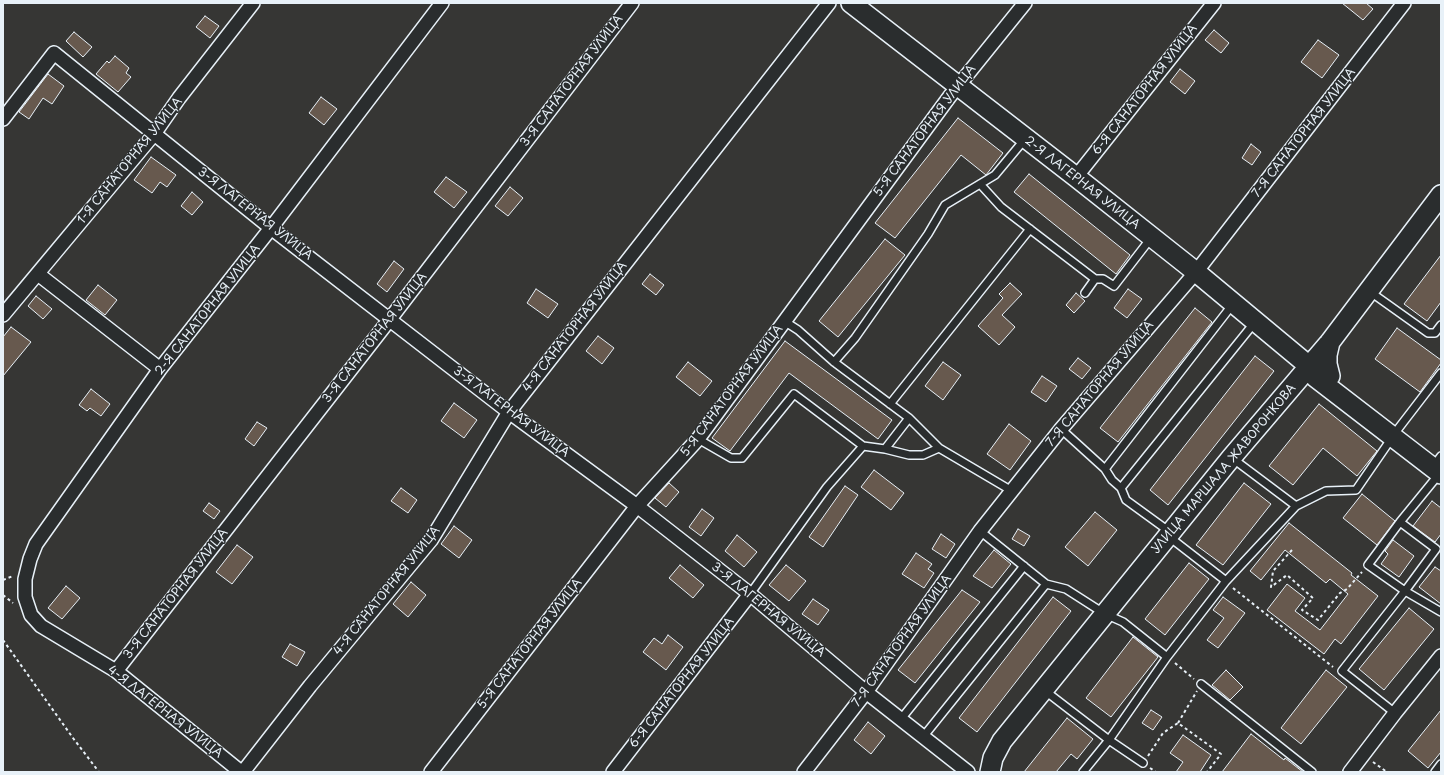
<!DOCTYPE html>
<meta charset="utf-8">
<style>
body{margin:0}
#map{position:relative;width:1444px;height:775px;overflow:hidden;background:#363634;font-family:"Playpen Sans",sans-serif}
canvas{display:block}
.frame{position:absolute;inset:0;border:4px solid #e8f1f8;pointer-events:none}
</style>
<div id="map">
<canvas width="1444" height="775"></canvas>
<div class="frame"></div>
</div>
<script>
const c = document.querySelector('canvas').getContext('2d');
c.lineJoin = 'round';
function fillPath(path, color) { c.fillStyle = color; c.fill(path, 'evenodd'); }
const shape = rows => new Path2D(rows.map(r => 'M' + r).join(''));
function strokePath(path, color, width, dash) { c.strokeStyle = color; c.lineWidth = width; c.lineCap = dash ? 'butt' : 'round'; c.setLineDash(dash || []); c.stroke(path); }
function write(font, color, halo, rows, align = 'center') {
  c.font = font + ' "Playpen Sans",sans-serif'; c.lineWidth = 3; c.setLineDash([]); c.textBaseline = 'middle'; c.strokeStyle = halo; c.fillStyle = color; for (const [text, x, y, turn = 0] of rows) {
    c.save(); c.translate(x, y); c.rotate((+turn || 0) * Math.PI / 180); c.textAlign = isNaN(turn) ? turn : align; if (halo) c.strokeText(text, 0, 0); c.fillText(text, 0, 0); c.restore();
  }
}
const building = shape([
 [1342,3,1366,3,1373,9,1363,20,1342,3],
 [205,16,219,26,210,38,196,27,205,16],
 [1214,30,1229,43,1221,53,1205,40,1214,30],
 [74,32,92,47,83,57,66,41,74,32],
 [1318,40,1339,55,1322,78,1301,62,1318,40],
 [115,56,129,68,126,73,131,77,118,92,96,74,107,61,109,63,115,56],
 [1180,69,1195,81,1185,94,1170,82,1180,69],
 [48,74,64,86,52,104,43,98,29,119,19,112,48,74],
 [321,97,337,109,324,125,309,113,321,97],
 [958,118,1003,153,986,175,961,155,895,238,875,223,958,118],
 [1251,144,1261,152,1252,165,1242,158,1251,144],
 [151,157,176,175,167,187,160,182,152,193,134,180,151,157],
 [1029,174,1130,255,1116,274,1014,192,1029,174],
 [446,177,467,192,454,208,434,192,446,177],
 [510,187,523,198,508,216,495,206,510,187],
 [192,192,203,202,192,215,181,206,192,192],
 [885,239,905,255,838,337,819,321,885,239],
 [1441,255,1441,302,1427,321,1404,304,1441,255],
 [394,261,404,269,387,292,377,284,394,261],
 [650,274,664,285,656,295,642,284,650,274],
 [1010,283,1022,294,1002,315,1015,327,999,345,978,326,1003,298,999,294,1010,283],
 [98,285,117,300,105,315,86,300,98,285],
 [536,289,558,304,548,318,527,303,536,289],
 [1128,289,1142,299,1127,318,1114,308,1128,289],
 [1076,293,1085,301,1074,313,1066,305,1076,293],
 [36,296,52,309,43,319,28,306,36,296],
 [1195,308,1212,322,1118,442,1100,428,1195,308],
 [11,327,31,342,3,376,3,337,11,327],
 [1397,328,1441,360,1441,363,1420,392,1375,359,1397,328],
 [598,336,614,348,602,364,586,351,598,336],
 [785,341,892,420,878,439,789,373,730,451,712,438,785,341],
 [1255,356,1274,371,1168,505,1150,490,1255,356],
 [1078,358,1091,368,1082,379,1069,369,1078,358],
 [688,362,712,381,700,396,676,377,688,362],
 [943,362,961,375,943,400,925,386,943,362],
 [1042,376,1057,386,1046,402,1031,392,1042,376],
 [91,389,110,404,101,416,90,408,87,411,79,405,91,389],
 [454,403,477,420,464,438,441,421,454,403],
 [1319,404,1377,451,1357,476,1323,448,1293,485,1269,466,1319,404],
 [257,422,267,428,254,446,245,439,257,422],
 [1009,424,1031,441,1010,470,987,454,1009,424],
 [874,470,904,493,891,510,861,487,874,470],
 [669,483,679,492,666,507,655,498,669,483],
 [1244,483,1271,504,1223,565,1196,545,1244,483],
 [845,486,858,495,823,547,809,537,845,486],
 [401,488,417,500,408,513,391,501,401,488],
 [1362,494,1395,521,1377,545,1343,518,1362,494],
 [1432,501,1441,508,1441,534,1435,542,1413,526,1432,501],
 [209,503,220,511,214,519,203,511,209,503],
 [702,509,714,518,701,536,689,527,702,509],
 [1095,512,1117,530,1088,566,1065,547,1095,512],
 [1289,523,1352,573,1351,575,1378,596,1341,644,1335,639,1324,654,1267,610,1287,584,1305,598,1295,611,1320,630,1348,594,1330,579,1326,583,1285,550,1261,580,1250,571,1289,523],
 [454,526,472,540,459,558,441,544,454,526],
 [1018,529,1030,536,1024,546,1012,539,1018,529],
 [941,534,955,544,946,558,932,549,941,534],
 [737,535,757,552,744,567,725,551,737,535],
 [1393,540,1414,556,1399,577,1381,564,1388,554,1385,551,1393,540],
 [237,545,253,557,232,584,216,572,237,545],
 [994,550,1011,564,992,588,973,576,994,550],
 [916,553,932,564,928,569,934,573,924,588,902,574,916,553],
 [1189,563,1209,579,1165,635,1145,619,1189,563],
 [680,565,704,585,693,598,669,578,680,565],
 [786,565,806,581,789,601,769,585,786,565],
 [1435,567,1441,571,1441,604,1419,587,1435,567],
 [411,582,426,595,408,617,393,604,411,582],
 [66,586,80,598,62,619,48,608,66,586],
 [962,590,980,602,915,683,898,670,962,590],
 [1053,597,1071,611,977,732,959,718,1053,597],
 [1223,597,1245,613,1218,648,1207,640,1224,618,1213,610,1223,597],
 [813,599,829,610,818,625,802,614,813,599],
 [1409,608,1434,629,1384,690,1359,669,1409,608],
 [668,635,683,647,666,670,643,652,654,638,662,644,668,635],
 [1133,637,1158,657,1111,717,1086,698,1133,637],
 [290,644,305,652,297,666,282,657,290,644],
 [1226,670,1243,687,1230,700,1212,685,1226,670],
 [1326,670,1347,687,1301,744,1281,728,1326,670],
 [1151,710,1162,717,1153,730,1142,723,1151,710],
 [1441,710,1441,752,1428,768,1408,751,1441,710],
 [1067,718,1093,739,1077,759,1071,754,1056,772,1024,772,1067,718],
 [868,722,885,736,871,754,854,740,868,722],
 [1251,734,1284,760,1285,758,1303,772,1222,772,1251,734],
 [1183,735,1211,755,1200,772,1176,772,1183,762,1170,753,1183,735]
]);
const path = shape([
 [1292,550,1273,571,1271,587,1287,575,1313,598,1302,610,1318,620,1340,593,1347,589,1362,572],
 [3,580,13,576],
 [1233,588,1333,667],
 [3,595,13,603],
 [3,640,73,738,99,772],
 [1175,663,1194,679],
 [1178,723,1197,691],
 [1148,756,1163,733,1178,723,1221,754,1207,772],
 [1373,762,1387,772],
 [1150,768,1156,772]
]);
const lane = shape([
 [980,184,1001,207,1095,279,1085,293],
 [1095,279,1103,279,1114,286,1151,238],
 [1369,291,1428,333,1435,333,1441,325],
 [784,321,798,330,834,362,909,418,885,449,863,446],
 [834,362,855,338,928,234,945,205,995,175,1025,139],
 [890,404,1030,229],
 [1061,429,1105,469,1112,480,1121,488,1255,322],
 [698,439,731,458,742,458,794,394,863,446,827,487,750,594],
 [939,448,1012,491],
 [885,449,909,455,923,455,939,448,909,418],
 [1438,460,1441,456],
 [1105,469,1233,304],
 [1121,488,1126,500,1170,532],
 [1296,506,1326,491,1356,490,1398,429,1441,373],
 [1400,522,1436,549,1405,591,1368,565,1400,522,1440,473],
 [980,531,1046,584],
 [1168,536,1226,581],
 [1167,657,1226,581,1296,506,1232,458],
 [1201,684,1312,772],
 [1044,690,1109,740,1083,772],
 [1395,713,1342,671,1405,591,1441,612],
 [901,719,1024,566],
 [923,737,1046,584,1066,589,1105,614,1123,622,1167,657,1109,740,1143,763],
 [1435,772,1441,764]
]);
const street = shape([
 [3,119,54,53,271,228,509,412,637,506,750,594,866,692,968,772],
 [1076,177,1214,3],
 [38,274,160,369],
 [3,315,154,134,179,98,253,3],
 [116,671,390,319,632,3],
 [241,772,116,671,41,626,31,615,25,597,25,579,30,559,36,544,160,369,271,228,442,3],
 [243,772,310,686,431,540,509,412,829,3],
 [431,772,637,506,698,439,950,96,1025,3],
 [613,772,750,594],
 [804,772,866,692,980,531,1061,429,1196,272,1404,3],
 [1350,772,1395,713,1441,656]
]);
const secondary = shape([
 [851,3,1076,177,1196,272,1309,366],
 [1316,358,1313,369,1315,377,1441,474],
 [1330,376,1327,364,1327,355,1330,342],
 [990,772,993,758,1002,741,1231,458,1330,342,1441,195]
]);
const streetNames = [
 ["3-Я САНАТОРНАЯ УЛИЦА",572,81,-53],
 ["6-Я САНАТОРНАЯ УЛИЦА",1145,90,-52],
 ["5-Я САНАТОРНАЯ УЛИЦА",925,131,-53],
 ["7-Я САНАТОРНАЯ УЛИЦА",1304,133,-52],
 ["1-Я САНАТОРНАЯ УЛИЦА",130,161,-51],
 ["2-Я ЛАГЕРНАЯ УЛИЦА",1082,183,38],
 ["3-Я ЛАГЕРНАЯ УЛИЦА",255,214,38],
 ["2-Я САНАТОРНАЯ УЛИЦА",208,310,-52],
 ["4-Я САНАТОРНАЯ УЛИЦА",575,327,-52],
 ["3-Я САНАТОРНАЯ УЛИЦА",375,338,-52],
 ["7-Я САНАТОРНАЯ УЛИЦА",1100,384,-50],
 ["5-Я САНАТОРНАЯ УЛИЦА",732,391,-53],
 ["3-Я ЛАГЕРНАЯ УЛИЦА",511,412,37],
 ["УЛИЦА МАРШАЛА ЖАВОРОНКОВА",1224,469,-50],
 ["4-Я САНАТОРНАЯ УЛИЦА",387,591,-51],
 ["3-Я САНАТОРНАЯ УЛИЦА",176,594,-52],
 ["3-Я ЛАГЕРНАЯ УЛИЦА",768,610,39],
 ["7-Я САНАТОРНАЯ УЛИЦА",902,641,-54],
 ["5-Я САНАТОРНАЯ УЛИЦА",530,644,-52],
 ["6-Я САНАТОРНАЯ УЛИЦА",682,683,-52],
 ["4-Я ЛАГЕРНАЯ УЛИЦА",165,712,38]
];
fillPath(building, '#67594e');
strokePath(building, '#e8f1f8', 1);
strokePath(lane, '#e8f1f8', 10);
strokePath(street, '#e8f1f8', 16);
strokePath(secondary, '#e8f1f8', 22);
strokePath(path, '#e8f1f8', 2, [3, 3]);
strokePath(lane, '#2a2d2e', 7);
strokePath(street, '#2a2d2e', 13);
strokePath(secondary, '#2a2d2e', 19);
write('12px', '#e8f1f8', '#2a2d2e', streetNames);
</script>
